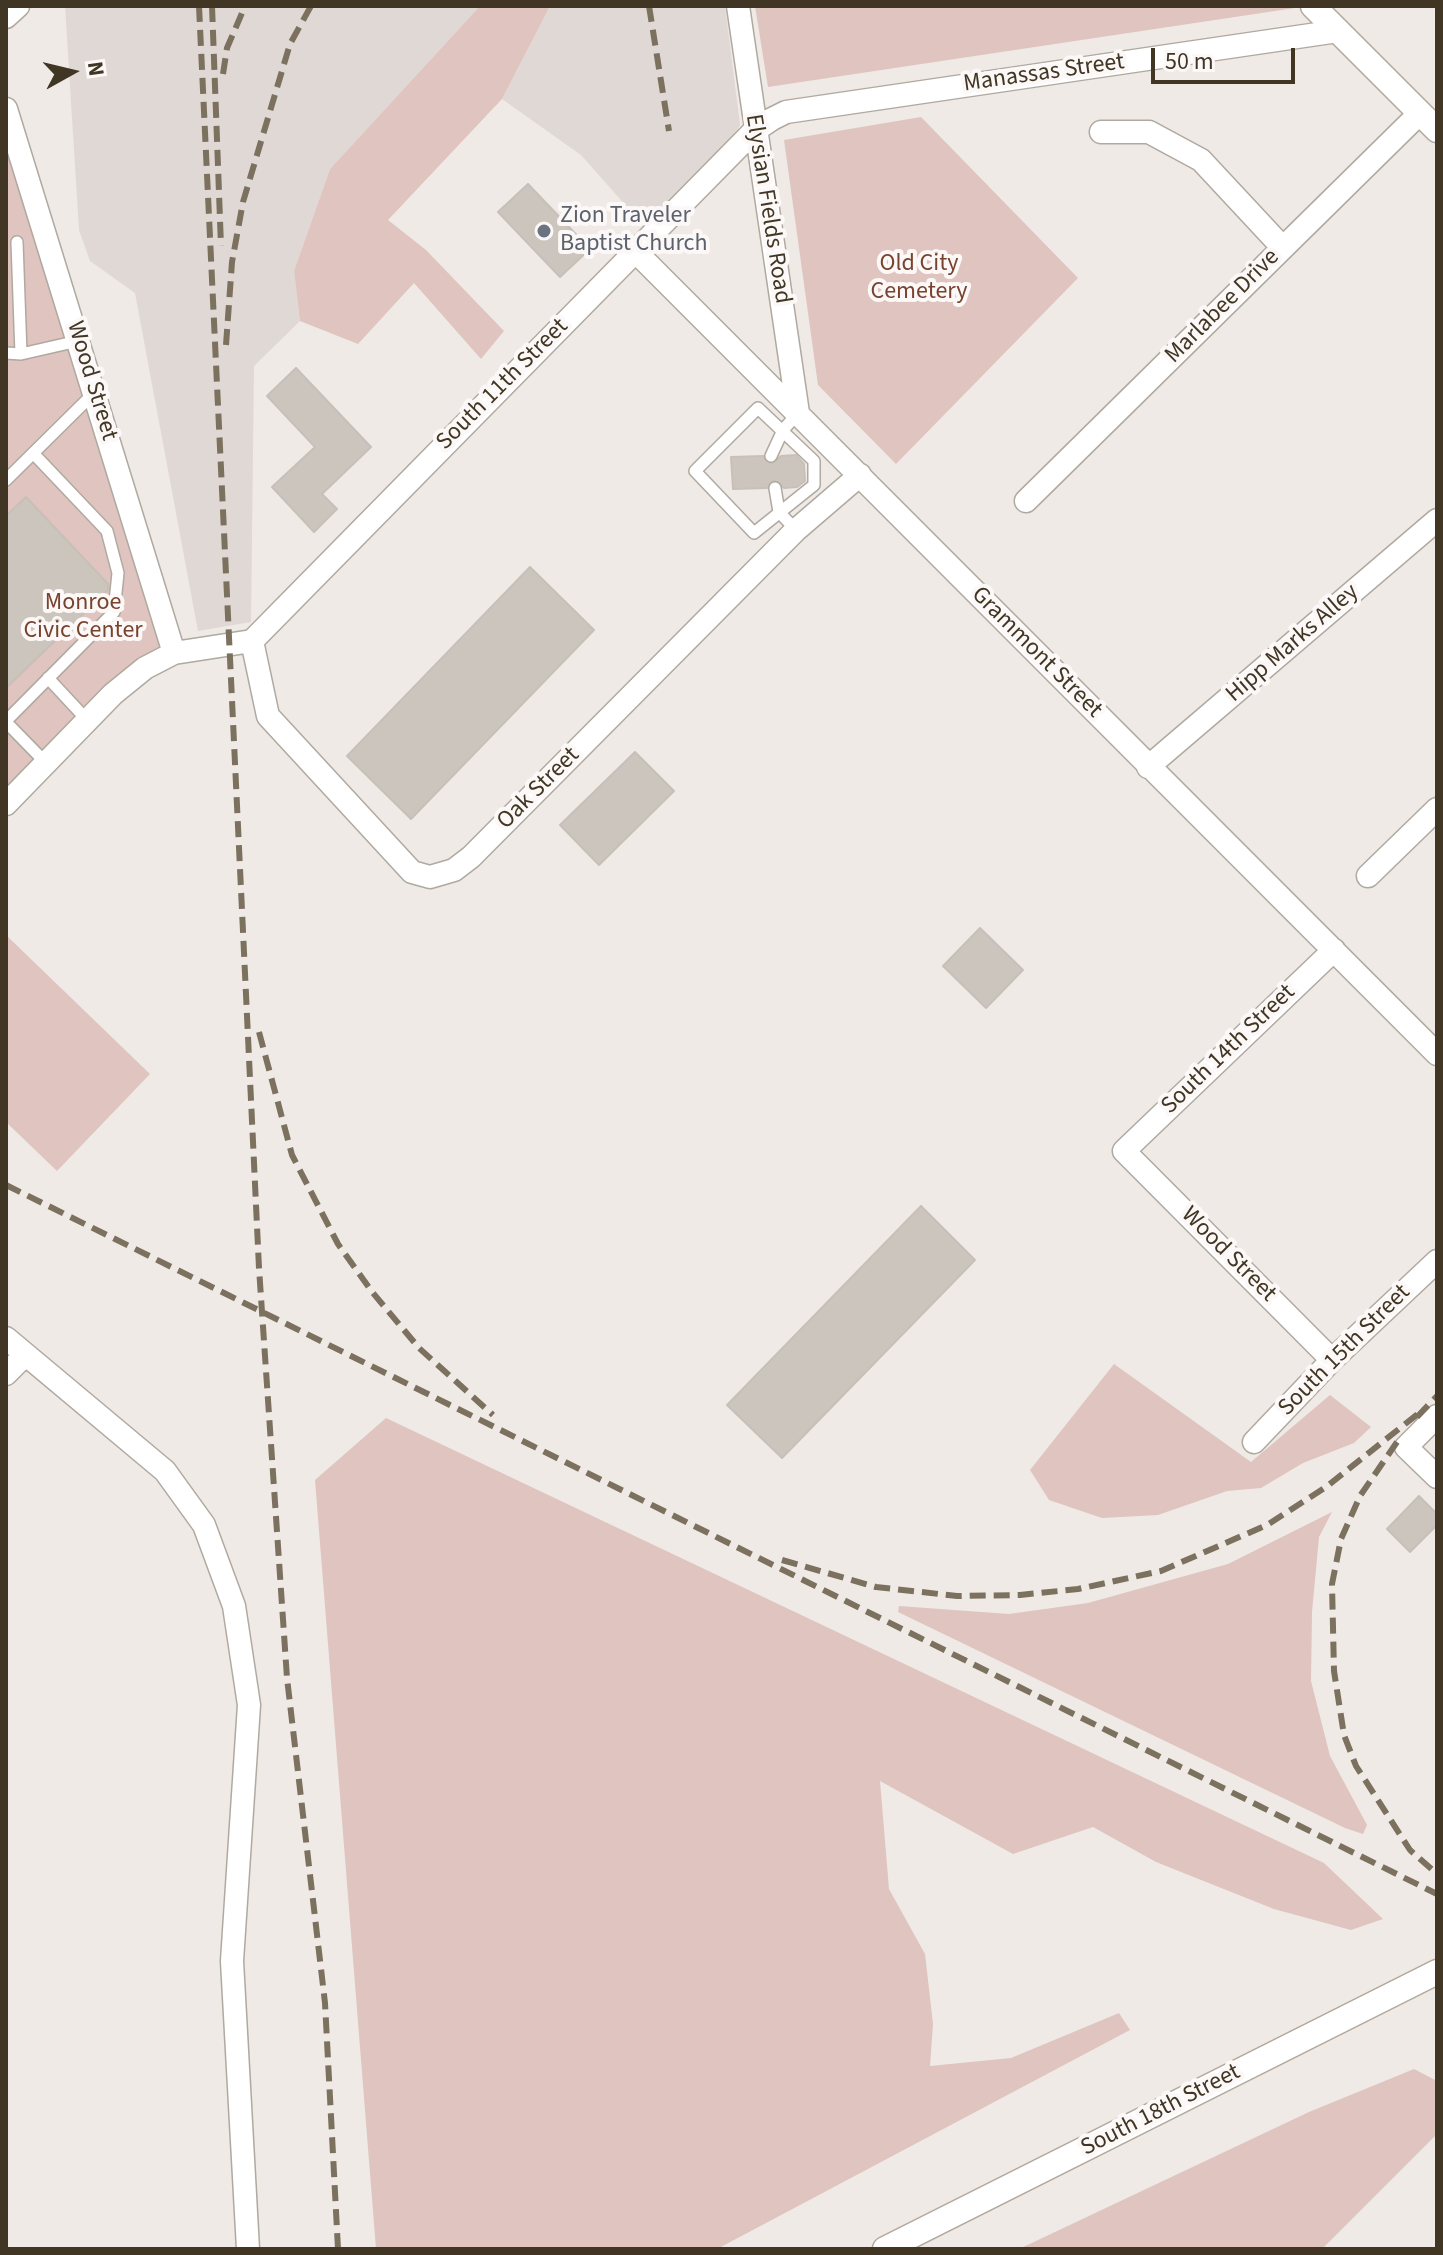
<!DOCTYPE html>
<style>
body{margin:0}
#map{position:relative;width:1443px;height:2255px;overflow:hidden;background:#efeae6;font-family:"Source Sans 3",sans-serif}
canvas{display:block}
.frame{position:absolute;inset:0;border:8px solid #413624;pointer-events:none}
.north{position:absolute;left:32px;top:32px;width:80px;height:80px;-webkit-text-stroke:6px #fbf8f7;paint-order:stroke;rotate:82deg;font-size:22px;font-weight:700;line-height:32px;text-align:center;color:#413624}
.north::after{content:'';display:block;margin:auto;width:28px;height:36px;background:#413624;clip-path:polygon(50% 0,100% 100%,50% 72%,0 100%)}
.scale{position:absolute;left:1151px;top:48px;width:144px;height:36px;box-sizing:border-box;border:4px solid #413624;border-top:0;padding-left:10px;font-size:24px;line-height:28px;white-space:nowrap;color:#413624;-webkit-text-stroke:6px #fbf8f7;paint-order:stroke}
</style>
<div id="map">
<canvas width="1443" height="2255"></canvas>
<div class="frame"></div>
<div class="north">N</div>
<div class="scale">50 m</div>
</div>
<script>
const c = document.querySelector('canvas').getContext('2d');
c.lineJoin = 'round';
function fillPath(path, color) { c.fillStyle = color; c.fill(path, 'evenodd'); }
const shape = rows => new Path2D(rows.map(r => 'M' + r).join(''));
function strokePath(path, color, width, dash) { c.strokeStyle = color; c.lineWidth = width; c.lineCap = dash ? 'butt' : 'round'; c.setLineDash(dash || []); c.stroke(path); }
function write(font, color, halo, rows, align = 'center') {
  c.font = font + ' "Source Sans 3",sans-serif'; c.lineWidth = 8; c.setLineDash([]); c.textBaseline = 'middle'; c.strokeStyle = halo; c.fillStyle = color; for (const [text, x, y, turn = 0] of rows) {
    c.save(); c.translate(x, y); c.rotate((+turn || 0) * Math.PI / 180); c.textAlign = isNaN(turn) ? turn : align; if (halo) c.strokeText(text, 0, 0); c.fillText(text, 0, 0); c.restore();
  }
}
const built = shape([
 [65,6,480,6,330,169,294,271,300,321,254,366,251,622,198,631,135,293,90,261,79,230],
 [550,6,725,6,740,125,728,144,644,226,581,155,502,99]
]);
const green = shape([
 [480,6,550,6,502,99,388,220,426,250,504,331,481,359,414,283,358,344,300,321,294,271,330,169],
 [755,6,1293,6,1295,8,768,87],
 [6,109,174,653,6,804],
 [921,117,1078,278,896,464,818,385,784,140],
 [6,935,150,1074,57,1171,6,1122],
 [1114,1364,1251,1462,1330,1395,1371,1427,1354,1443,1303,1463,1261,1488,1227,1491,1158,1515,1102,1518,1049,1500,1030,1470],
 [386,1418,1324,1863,1383,1919,1351,1930,1274,1909,1156,1862,1093,1827,1013,1854,880,1781,889,1889,925,1954,933,2024,930,2066,1011,2058,1119,2013,1130,2030,717,2249,376,2249,315,1480],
 [1332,1512,1319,1537,1312,1612,1311,1681,1330,1756,1367,1825,1363,1834,1345,1828,898,1612,899,1606,1009,1614,1088,1603,1228,1564],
 [1414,2069,1437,2081,1437,2134,1322,2249,1019,2249,1309,2112]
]);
const building = shape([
 [528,184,590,249,560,277,498,212,528,184],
 [296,368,371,447,322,494,337,509,314,532,272,487,315,447,267,396,296,368],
 [796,455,804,464,805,481,797,487,784,488,774,480,767,488,733,489,731,457,763,456,771,464,781,456,796,455],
 [26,497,108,584,108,590,6,688,6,516,26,497],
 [530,567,594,630,411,819,347,756,530,567],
 [635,752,674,791,599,865,560,825,635,752],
 [980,928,1023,970,986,1008,943,966,980,928],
 [921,1206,975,1260,782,1458,727,1405,921,1206],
 [1419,1496,1437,1514,1437,1525,1410,1552,1387,1529,1419,1496]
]);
const lane = shape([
 [17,242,21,354],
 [6,353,21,354,78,341],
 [758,408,814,461,814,485,754,533,695,471,758,408],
 [771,456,783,430,798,413],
 [6,480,94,393],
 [775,488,779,512,796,530],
 [48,678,88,721],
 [6,721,114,612,118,573,107,531,33,453],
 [6,722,46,763]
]);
const street = shape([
 [738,6,798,413],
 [6,17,18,6],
 [6,109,174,653],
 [1101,132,1149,132,1201,160,1283,248],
 [635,251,1437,1054],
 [1026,501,1420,113],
 [252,641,754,131,772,119,786,112,1338,31],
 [252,641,268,716,412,872,430,877,454,870,471,857,796,530,860,475],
 [1148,767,1437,520],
 [6,804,113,694,145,668,174,653,252,641],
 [1368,876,1437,809],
 [6,1338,165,1471,204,1525,234,1606,249,1705,232,1961,248,2249],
 [1332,1360,1124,1151,1334,950],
 [6,1374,25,1355],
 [1437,1416,1406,1447,1437,1477],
 [1254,1442,1332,1360,1437,1261]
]);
const secondary = shape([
 [1313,6,1437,130],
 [885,2249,1437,1972]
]);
const rail = shape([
 [199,6,259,1268,287,1678,325,2003,338,2249],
 [212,6,221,246],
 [649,6,669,131],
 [223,74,227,48,245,6],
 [226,345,232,262,243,202,290,44,311,6],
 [259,1032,292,1155,338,1244,373,1293,419,1348,493,1415],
 [6,1185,1437,1894],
 [1417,1417,1437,1396],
 [1397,1442,1360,1496,1341,1539,1332,1584,1334,1671,1344,1735,1356,1766,1410,1850,1437,1874],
 [782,1560,876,1587,957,1596,1020,1595,1078,1589,1161,1571,1267,1525,1326,1487,1424,1409]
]);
const markers = [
 [544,231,8,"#6b7280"]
];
const streetNames = [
 ["Manassas Street",1044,74,-8],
 ["Elysian Fields Road",767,209,81],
 ["Marlabee Drive",1223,307,-45],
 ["Wood Street",91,381,73],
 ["South 11th Street",503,385,-45],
 ["Hipp Marks Alley",1293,644,-41],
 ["Grammont Street",1036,653,45],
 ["Oak Street",539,789,-45],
 ["South 14th Street",1229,1050,-44],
 ["Wood Street",1228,1255,45],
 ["South 15th Street",1345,1351,-45],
 ["South 18th Street",1161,2111,-27]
];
const worshipNames = [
 ["Zion Traveler",560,217],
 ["Baptist Church",560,245]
];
const parkNames = [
 ["Old City",919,265],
 ["Cemetery",919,293],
 ["Monroe",83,604],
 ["Civic Center",83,632]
];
fillPath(built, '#dfd8d4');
fillPath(green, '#dfc4bf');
fillPath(building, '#ccc5be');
strokePath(building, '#c8c0b8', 2);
strokePath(lane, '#b0a9a0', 14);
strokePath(street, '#b0a9a0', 25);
strokePath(secondary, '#b2a89b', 27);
strokePath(lane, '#fff', 11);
strokePath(street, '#fff', 22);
strokePath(secondary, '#fff', 24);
strokePath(rail, '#7c715f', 6, [16, 8]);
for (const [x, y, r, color] of markers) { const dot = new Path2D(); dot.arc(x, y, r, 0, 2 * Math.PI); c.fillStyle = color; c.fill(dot); strokePath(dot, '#fbf8f7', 3); }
write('24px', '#413624', '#fbf8f7', streetNames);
write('24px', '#5b616d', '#fbf8f7', worshipNames, 'left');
write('24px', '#78432e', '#fbf8f7', parkNames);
</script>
